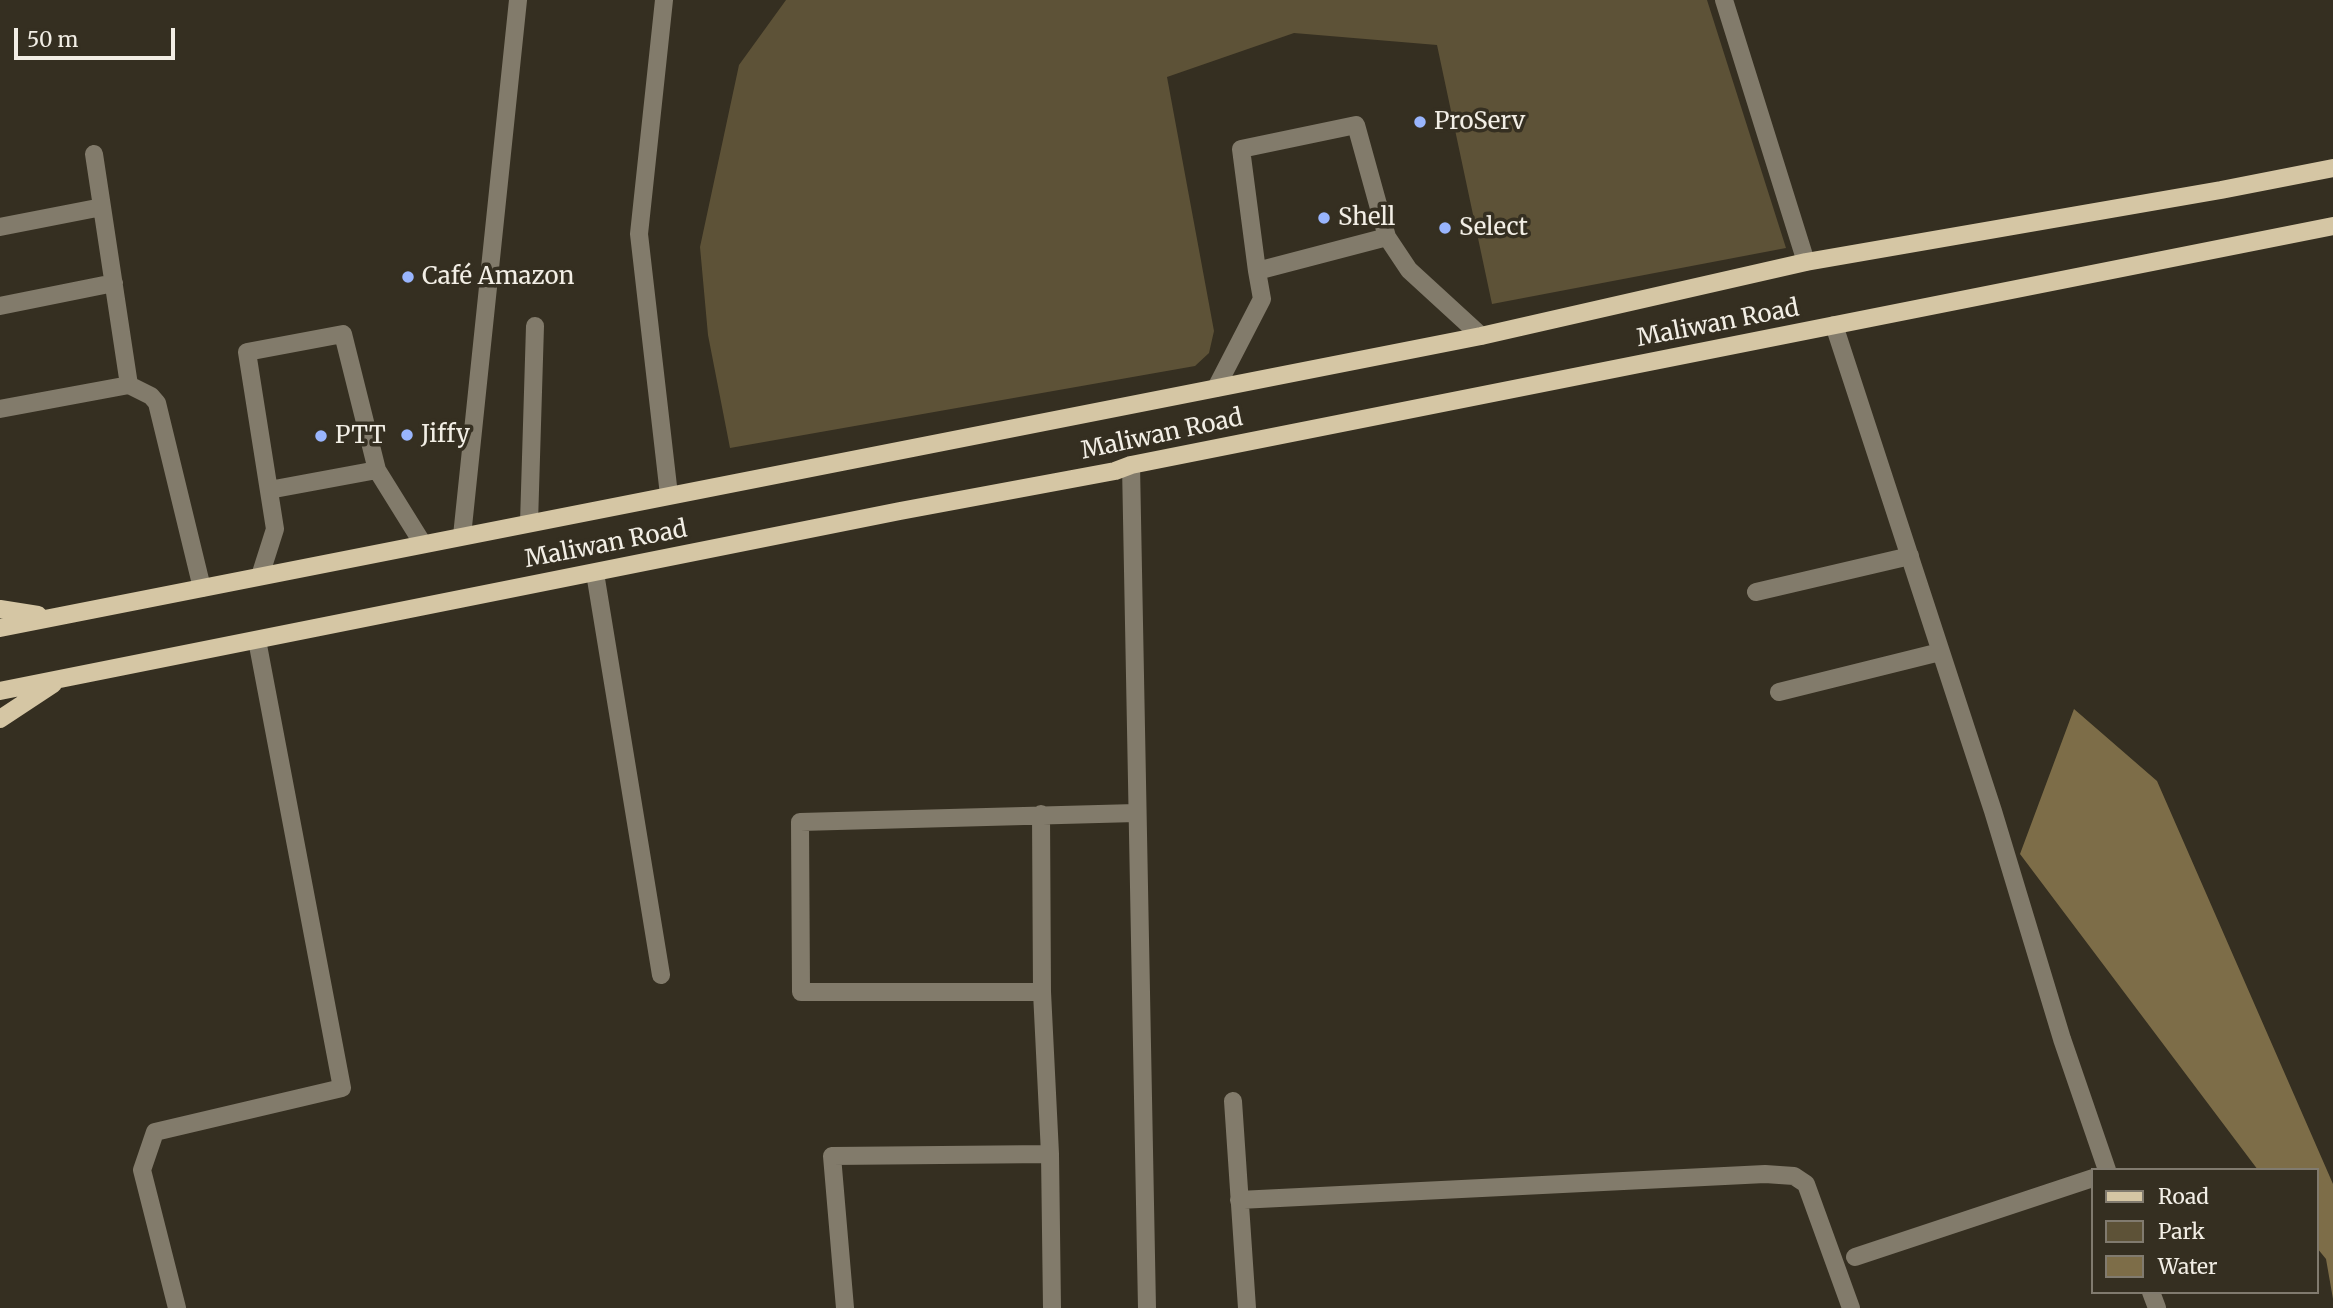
<!DOCTYPE html>
<meta charset="utf-8">
<style>
body{margin:0}
#map{position:relative;width:2333px;height:1308px;overflow:hidden;background:#352f21;font-family:Merriweather,serif}
canvas{display:block}
.legend{position:absolute;left:2091px;top:1168px;width:228px;height:126px;box-sizing:border-box;background:#352f21;border:2px solid #817b6f;margin:0;padding:9px 12px;list-style:none;font-size:21px;color:#f2eee5}
.legend li{display:flex;align-items:center;gap:14px;height:35px}
.legend b{width:35px;border:2px solid #817b6f}
.scale{position:absolute;left:14px;top:28px;width:161px;height:32px;box-sizing:border-box;border:4px solid #f2eee5;border-top:0;padding-left:9px;font-size:21px;line-height:24px;white-space:nowrap;color:#f2eee5;-webkit-text-stroke:5px #352f21;paint-order:stroke}
</style>
<div id="map">
<canvas width="2333" height="1308"></canvas>
<ul class="legend">
<li><b style="height:9px;background:#d5c6a4"></b>Road</li>
<li><b style="height:19px;background:#5d5237"></b>Park</li>
<li><b style="height:19px;background:#7d6d48"></b>Water</li>
</ul>
<div class="scale">50 m</div>
</div>
<script>
const c = document.querySelector('canvas').getContext('2d');
c.lineJoin = 'round';
function fillPath(path, color) { c.fillStyle = color; c.fill(path, 'evenodd'); }
const shape = rows => new Path2D(rows.map(r => 'M' + r).join(''));
function strokePath(path, color, width, dash) { c.strokeStyle = color; c.lineWidth = width; c.lineCap = dash ? 'butt' : 'round'; c.setLineDash(dash || []); c.stroke(path); }
function write(font, color, halo, rows, align = 'center') {
  c.font = font + ' Merriweather,serif'; c.lineWidth = 7; c.setLineDash([]); c.textBaseline = 'middle'; c.strokeStyle = halo; c.fillStyle = color; for (const [text, x, y, turn = 0] of rows) {
    c.save(); c.translate(x, y); c.rotate((+turn || 0) * Math.PI / 180); c.textAlign = isNaN(turn) ? turn : align; if (halo) c.strokeText(text, 0, 0); c.fillText(text, 0, 0); c.restore();
  }
}
const green = shape([
 [786,0,1707,0,1786,248,1492,304,1437,45,1294,33,1167,77,1214,331,1209,353,1195,366,730,448,708,335,700,247,739,65]
]);
const water = shape([
 [2074,709,2157,781,2333,1184,2333,1299,2326,1259,2317,1248,2317,1170,2258,1170,2020,854]
]);
const minor = shape([
 [664,0,639,234,669,495],
 [1724,0,1806,262],
 [94,154,129,385],
 [0,227,102,207],
 [1257,271,1241,149,1356,125,1387,237],
 [0,306,114,283],
 [1834,325,1993,811,2062,1039,2107,1170],
 [1216,388,1262,299,1257,271,1387,237,1409,270,1481,336],
 [0,409,129,385,151,396,157,403,202,588],
 [1131,465,1147,1308],
 [269,490,377,470],
 [529,523,535,326],
 [462,536,518,0],
 [595,573,661,975],
 [260,576,275,529,247,352,343,334,377,470,423,544],
 [1756,592,1910,556],
 [1779,692,1940,652],
 [1041,814,1042,992,1050,1154,1052,1308],
 [1042,992,801,992,800,822,1136,813],
 [1233,1101,1247,1308],
 [1239,1200,1765,1174,1794,1176,1806,1184,1851,1308],
 [1855,1257,2093,1178],
 [2151,1292,2157,1308],
 [177,1308,142,1170,155,1132,342,1088,257,640],
 [845,1308,832,1156,1050,1154]
]);
const major = shape([
 [0,609,38,615],
 [0,628,1481,336,1806,262,2221,190,2333,168],
 [0,691,900,511,1115,471,1131,465,2333,226],
 [0,719,53,684]
]);
const markers = [
 [1420,122,7,"#99b5fd"],
 [1324,218,7,"#99b5fd"],
 [1445,228,7,"#99b5fd"],
 [408,277,7,"#99b5fd"],
 [407,435,7,"#99b5fd"],
 [321,436,7,"#99b5fd"]
];
const poiNames = [
 ["ProServ",1434,122],
 ["Shell",1338,218],
 ["Select",1459,228],
 ["Café Amazon",422,277],
 ["Jiffy",421,435],
 ["PTT",335,436]
];
const streetNames = [
 ["Maliwan Road",1718,324,-11],
 ["Maliwan Road",1162,435,-12],
 ["Maliwan Road",606,545,-11]
];
fillPath(green, '#5d5237');
fillPath(water, '#7d6d48');
strokePath(minor, '#827b6b', 18);
strokePath(major, '#d5c6a4', 18);
for (const [x, y, r, color] of markers) { const dot = new Path2D(); dot.arc(x, y, r, 0, 2 * Math.PI); c.fillStyle = color; c.fill(dot); strokePath(dot, '#352f21', 2.5); }
write('24px', '#f2eee5', '#352f21', poiNames, 'left');
write('24px', '#f2eee5', '#352f21', streetNames);
</script>
